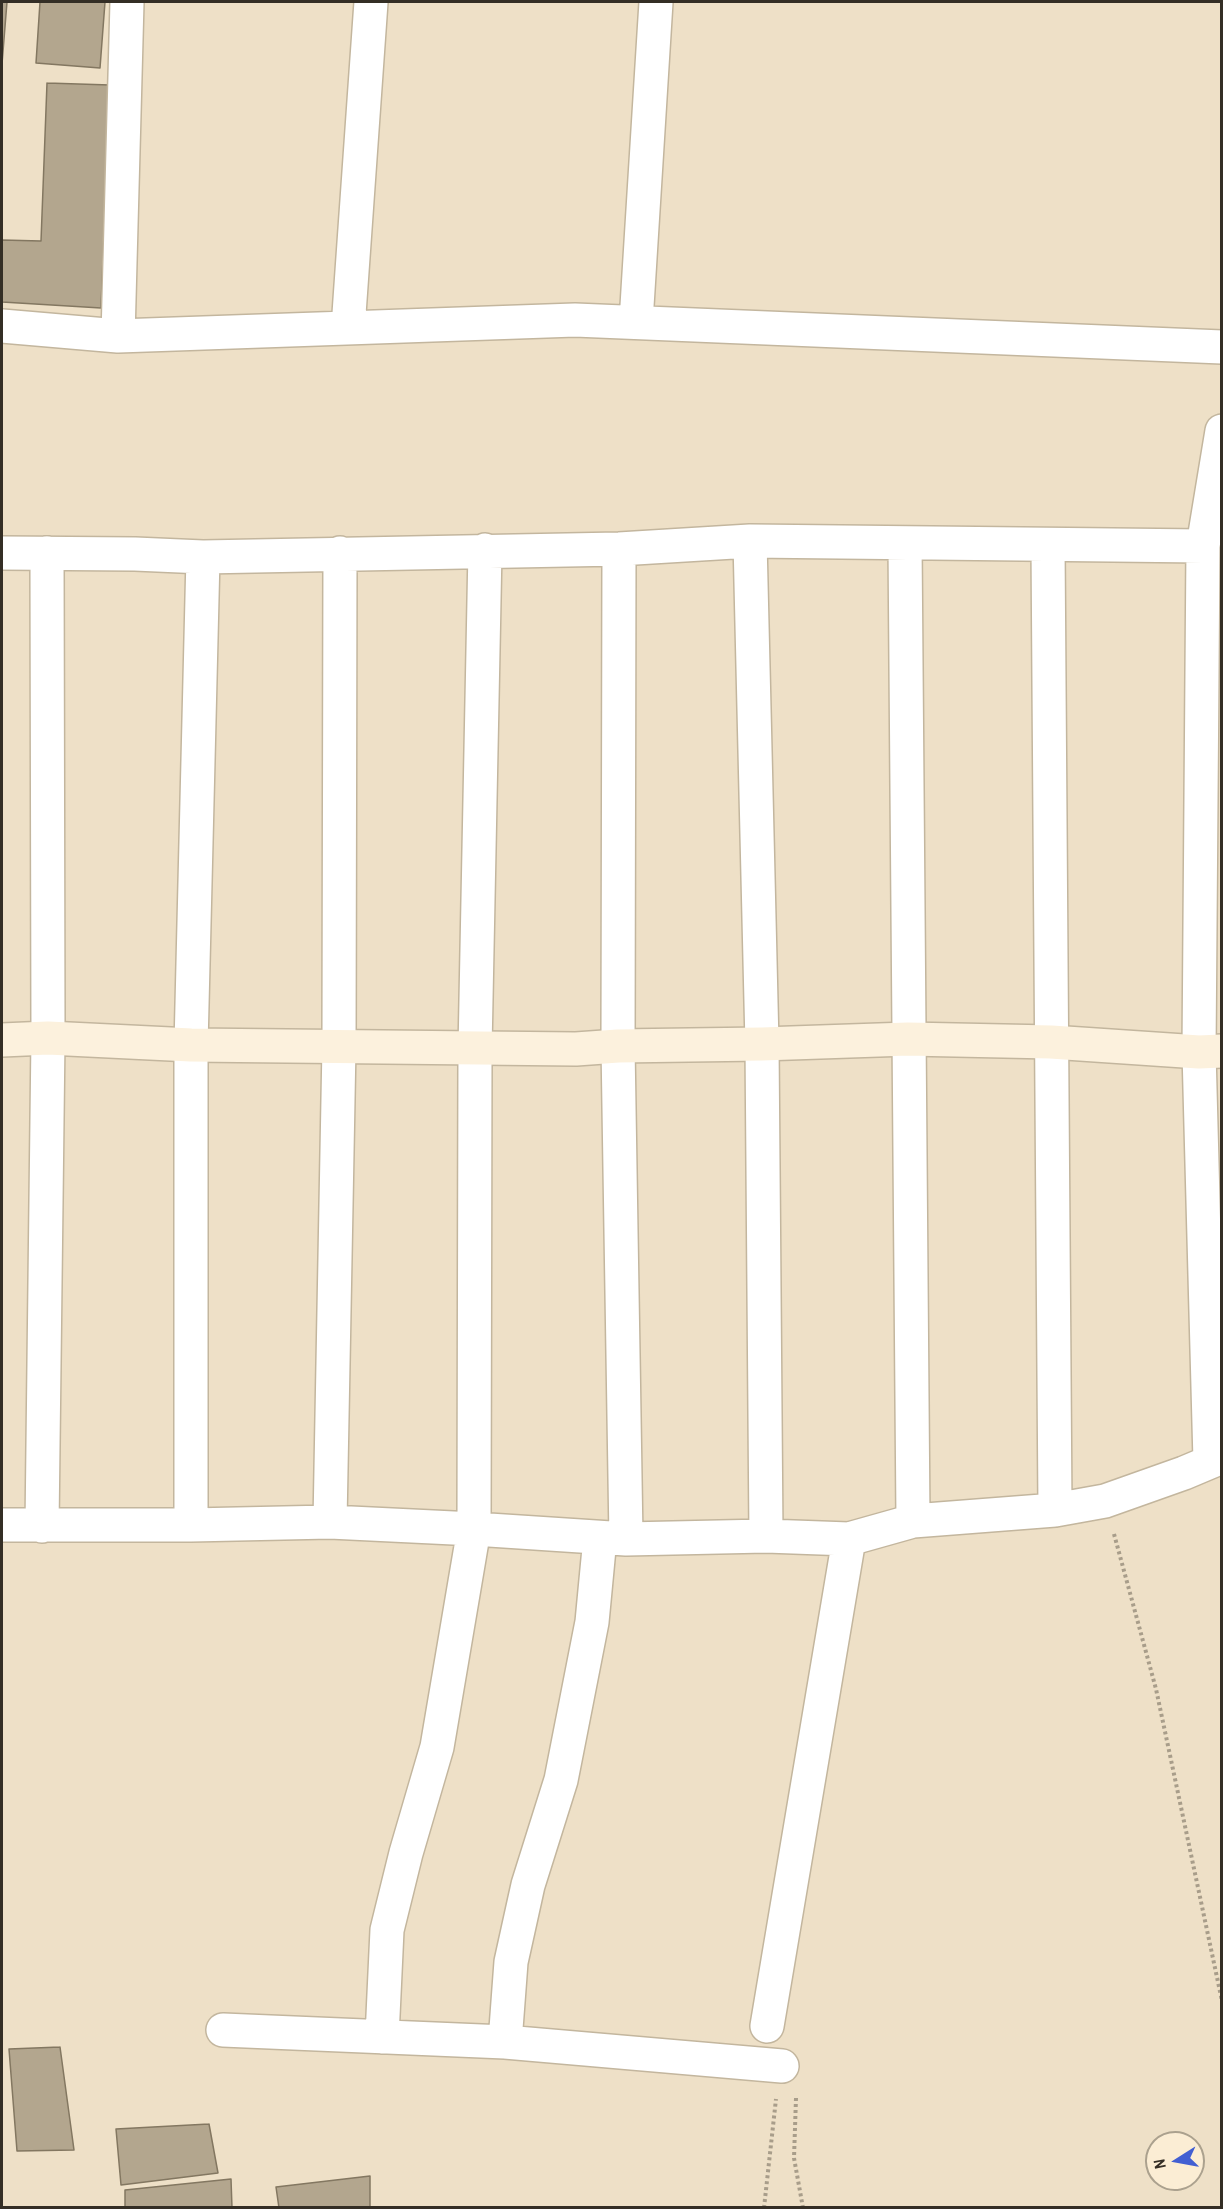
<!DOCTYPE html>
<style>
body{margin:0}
#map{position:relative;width:1223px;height:2209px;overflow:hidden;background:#eee0c7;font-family:"Archivo Narrow",sans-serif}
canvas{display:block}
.frame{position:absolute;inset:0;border:3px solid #342e25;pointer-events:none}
.north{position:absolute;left:1145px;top:2131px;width:60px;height:60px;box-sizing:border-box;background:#fbedd4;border:2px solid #aba18e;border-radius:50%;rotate:259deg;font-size:16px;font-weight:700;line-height:24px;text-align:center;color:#342e25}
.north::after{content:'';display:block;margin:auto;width:21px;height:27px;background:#425fd2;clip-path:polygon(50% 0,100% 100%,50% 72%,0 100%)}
</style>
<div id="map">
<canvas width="1223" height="2209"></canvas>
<div class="frame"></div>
<div class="north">N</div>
</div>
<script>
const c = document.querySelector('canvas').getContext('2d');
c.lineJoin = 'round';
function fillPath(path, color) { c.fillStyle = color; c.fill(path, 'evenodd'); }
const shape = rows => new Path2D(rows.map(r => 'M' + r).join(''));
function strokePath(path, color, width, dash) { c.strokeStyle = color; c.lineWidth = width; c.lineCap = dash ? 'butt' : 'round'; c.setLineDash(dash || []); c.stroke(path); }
const building = shape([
 [2,2,7,2,2,64,2,2],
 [40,2,105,2,100,68,36,63,40,2],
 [47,83,110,85,101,308,2,302,2,240,41,241,47,83],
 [60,2047,74,2150,17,2151,9,2049,60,2047],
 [209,2124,218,2173,121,2185,116,2129,209,2124],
 [370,2176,370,2208,279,2208,276,2187,370,2176],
 [231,2179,232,2208,125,2208,125,2190,231,2179]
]);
const path = shape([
 [1114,1534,1156,1689,1222,2001],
 [796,2098,794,2158,803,2208],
 [764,2208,776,2099]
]);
const street = shape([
 [127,2,118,336,575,320,1222,347],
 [636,322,656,2],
 [2,326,118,336],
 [348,328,371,2],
 [750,541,762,1044,766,1536],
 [905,543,913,1521],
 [1048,545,1055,1510],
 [1203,546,1199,1052,1210,1461],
 [619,549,618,1046,626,1539],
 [2,553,135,554,203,557,619,549,750,541,1203,546,1222,431],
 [330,1522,339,1046,340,553],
 [2,1525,191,1525,330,1522,474,1529,626,1539,766,1536,849,1539,913,1521,1055,1510,1105,1501,1184,1473,1222,1457],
 [191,1525,191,1045,203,557],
 [42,1526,48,1038,47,553],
 [767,2026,849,1539],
 [223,2030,505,2042,782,2066],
 [382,2037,387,1930,406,1853,437,1747,474,1529,475,1049,485,550],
 [505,2042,511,1962,528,1885,561,1780,592,1622,600,1538]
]);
const secondary = shape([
 [2,1040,48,1038,191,1045,576,1049,618,1046,762,1044,908,1039,1051,1042,1199,1052,1222,1051]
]);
fillPath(building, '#b3a68e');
strokePath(building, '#837761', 1.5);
strokePath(street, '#c3b69e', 36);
strokePath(secondary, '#c3b69e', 36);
strokePath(path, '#a89d8a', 4, [3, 3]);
strokePath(street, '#fff', 33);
strokePath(secondary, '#fcf1dd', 33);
</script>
